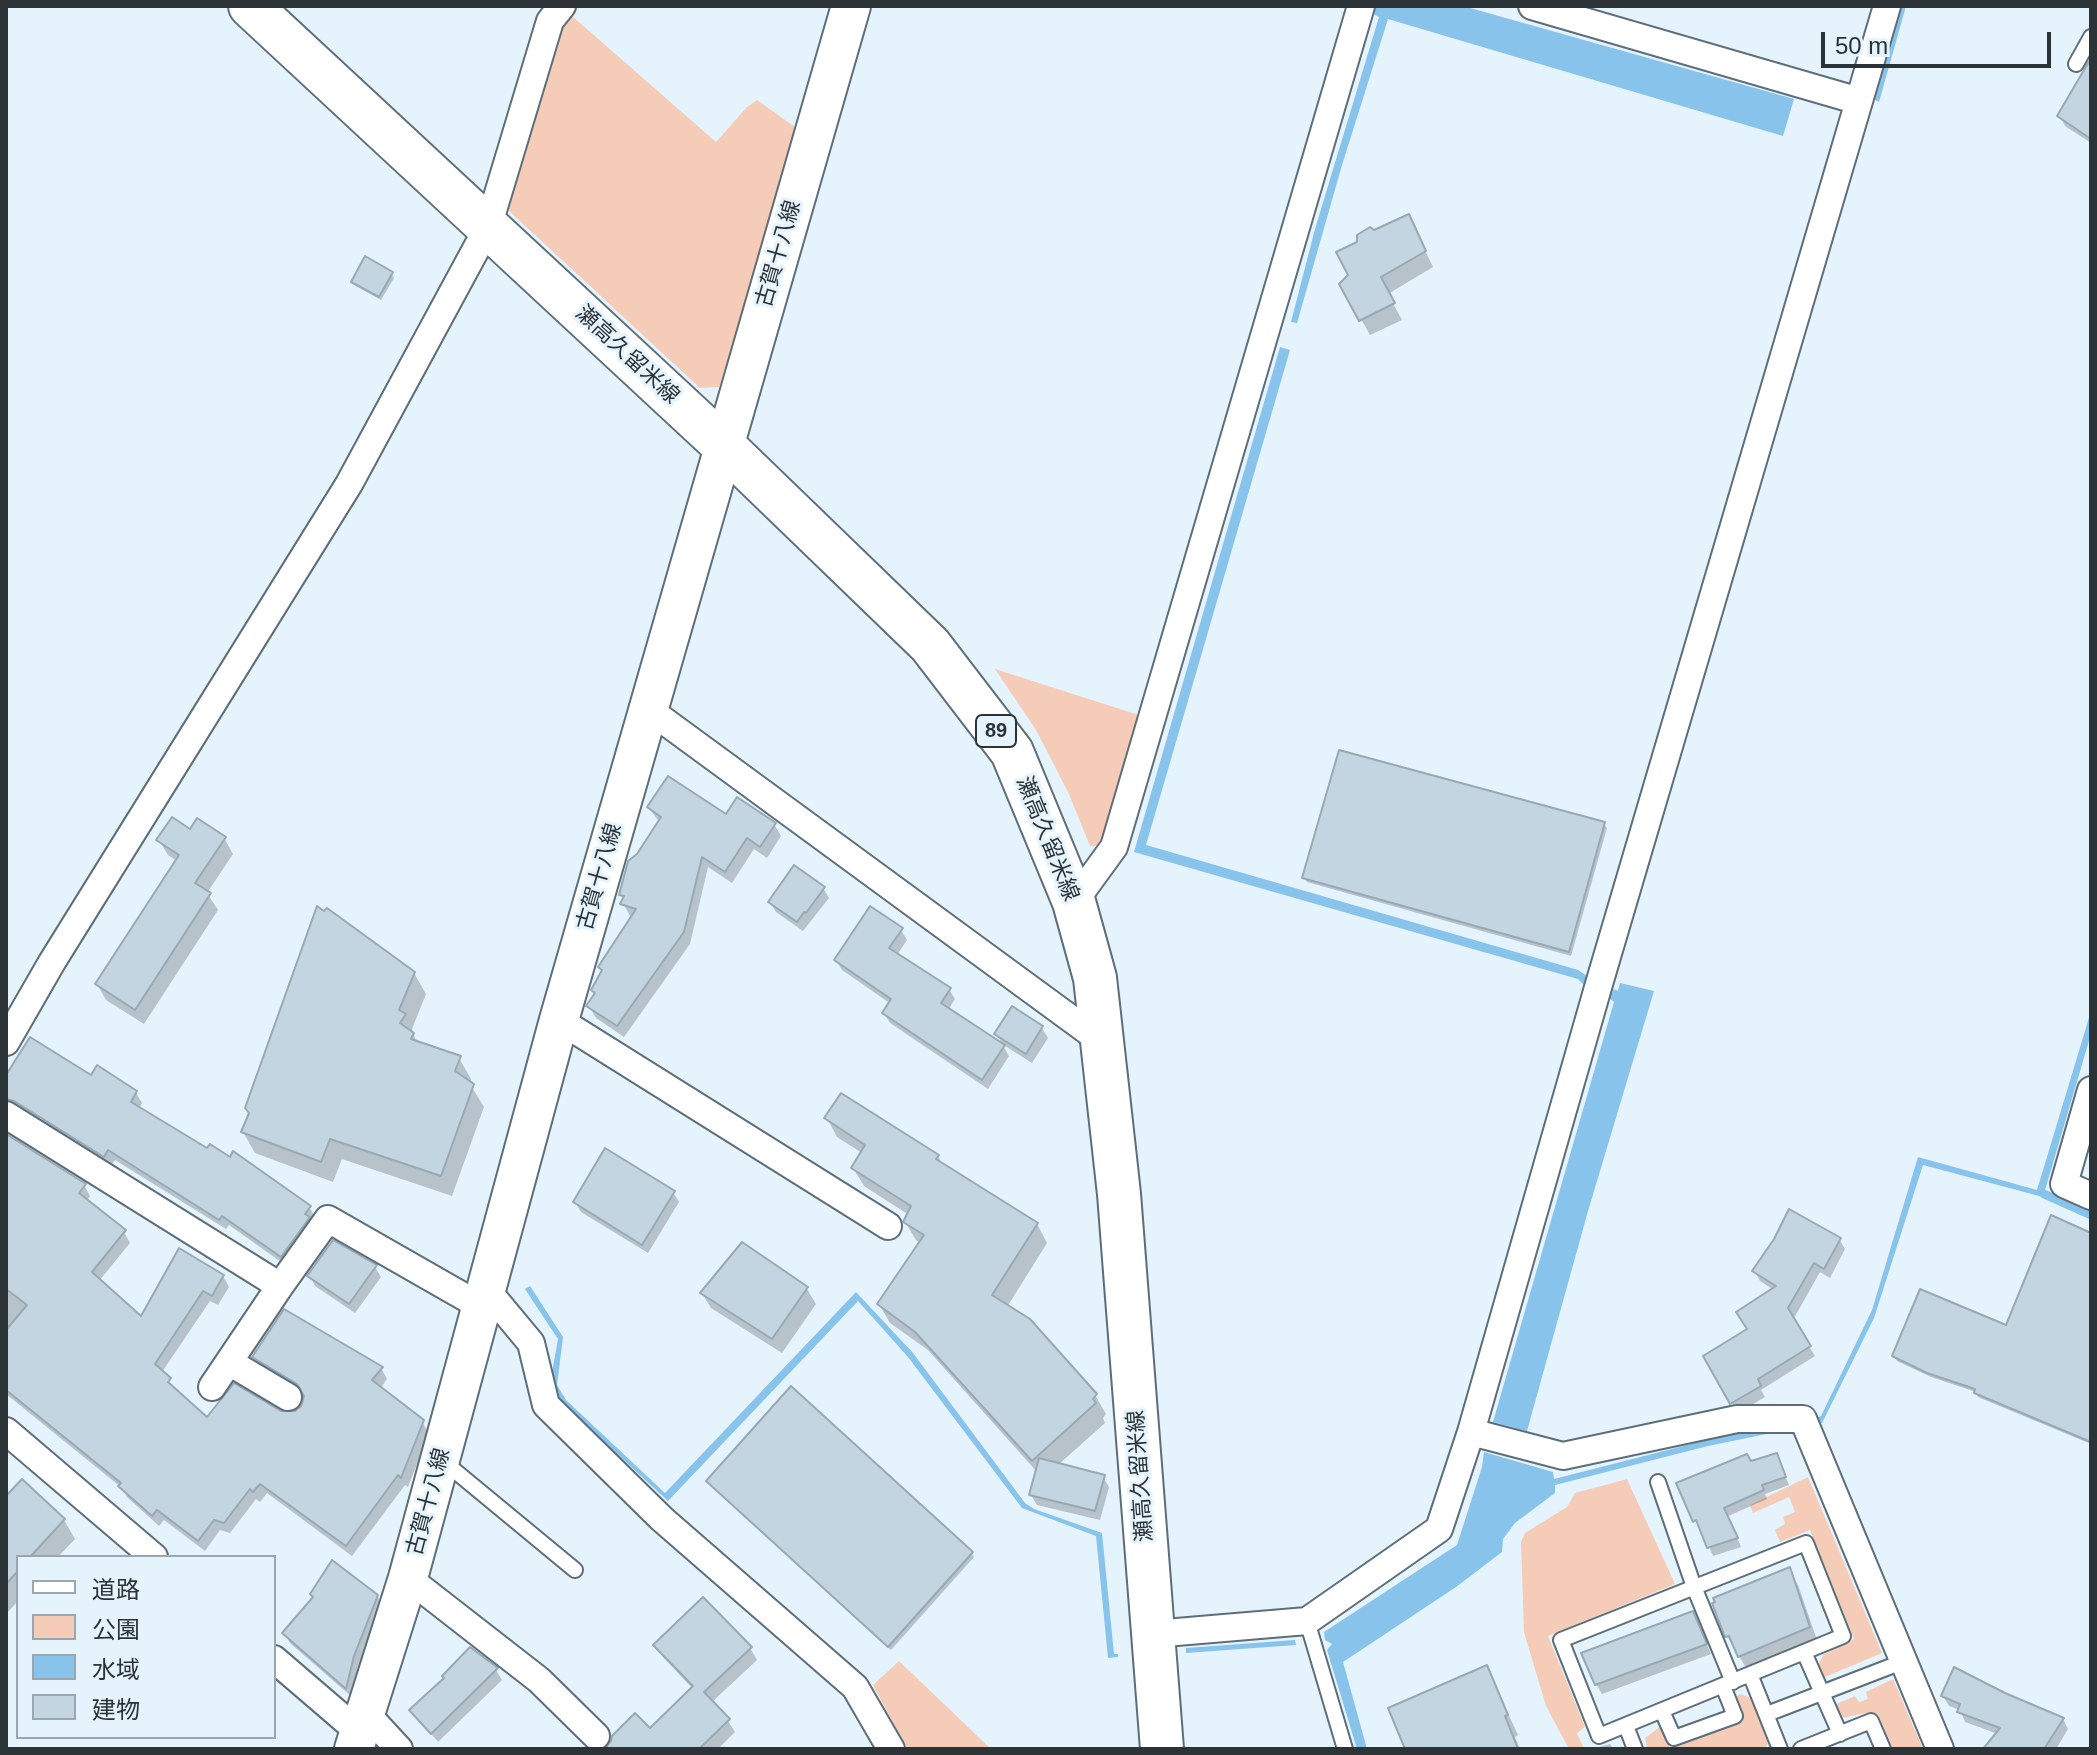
<!DOCTYPE html>
<meta charset="utf-8">
<style>
body{margin:0}
#map{position:relative;width:2097px;height:1755px;overflow:hidden;background:#e5f3fd;font-family:Helvetica,"Noto Sans JP",sans-serif}
canvas{display:block}
.frame{position:absolute;inset:0;border:8px solid #2c3337;pointer-events:none}
.legend{position:absolute;left:16px;top:1555px;width:260px;height:184px;box-sizing:border-box;background:#e5f3fd;border:2px solid #9ba6ae;margin:0;padding:10px 14px;list-style:none;font-size:24px;color:#2c3337}
.legend li{display:flex;align-items:center;gap:16px;height:40px}
.legend b{width:40px;border:2px solid #9ba6ae}
.scale{position:absolute;left:1821px;top:32px;width:230px;height:36px;box-sizing:border-box;border:4px solid #2c3337;border-top:0;padding-left:10px;font-size:24px;line-height:28px;white-space:nowrap;color:#2c3337;-webkit-text-stroke:6px #e5f3fd;paint-order:stroke}
</style>
<div id="map">
<canvas width="2097" height="1755"></canvas>
<div class="frame"></div>
<ul class="legend">
<li><b style="height:10px;background:#fff"></b>道路</li>
<li><b style="height:22px;background:#f5ccb8"></b>公園</li>
<li><b style="height:22px;background:#87c3ea"></b>水域</li>
<li><b style="height:22px;background:#c4d5e2"></b>建物</li>
</ul>
<div class="scale">50 m</div>
</div>
<script>
const c = document.querySelector('canvas').getContext('2d');
c.lineJoin = 'round';
function fillPath(path, color) { c.fillStyle = color; c.fill(path, 'evenodd'); }
const shape = rows => new Path2D(rows.map(r => 'M' + r).join(''));
function strokePath(path, color, width, dash) { c.strokeStyle = color; c.lineWidth = width; c.lineCap = dash ? 'butt' : 'round'; c.setLineDash(dash || []); c.stroke(path); }
function write(font, color, halo, rows, align = 'center') {
  c.font = font + ' Helvetica,"Noto Sans JP",sans-serif'; c.lineWidth = 6; c.setLineDash([]); c.textBaseline = 'middle'; c.strokeStyle = halo; c.fillStyle = color; for (const [text, x, y, turn = 0] of rows) {
    c.save(); c.translate(x, y); c.rotate((+turn || 0) * Math.PI / 180); c.textAlign = isNaN(turn) ? turn : align; if (halo) c.strokeText(text, 0, 0); c.fillText(text, 0, 0); c.restore();
  }
}
const green = shape([
 [572,16,716,142,747,107,757,100,795,127,796,144,719,387,700,388,507,209,548,63,562,24],
 [995,669,1145,717,1108,845,1090,846,1069,794,1036,730],
 [1808,1477,1882,1653,1825,1677,1817,1668,1823,1655,1854,1639,1810,1530,1780,1542,1775,1530,1785,1524,1783,1517,1795,1512,1789,1497,1753,1513,1750,1505],
 [1627,1479,1675,1584,1548,1636,1585,1727,1577,1733,1584,1749,1569,1749,1546,1706,1524,1632,1521,1542,1525,1533,1567,1507,1575,1493],
 [899,1661,991,1749,992,1749,907,1749,873,1685],
 [1893,1679,1923,1749,1892,1749,1879,1716,1871,1712,1841,1718,1834,1705,1855,1696,1859,1702,1868,1699,1866,1692],
 [1740,1694,1754,1699,1769,1733,1768,1744,1764,1749,1647,1749,1645,1738,1660,1727,1670,1748,1742,1721,1734,1698]
]);
const water = shape([
 [1373,6,1463,6,1794,99,1783,136,1388,19,1342,165,1297,323,1291,322,1315,229,1379,17,1371,13],
 [1902,6,1906,6,1879,102,1873,99],
 [1280,347,1290,350,1146,845,1578,970,1590,978,1584,985,1578,979,1134,852],
 [1620,983,1654,991,1588,1211,1527,1431,1493,1422,1614,1002,1609,998,1614,989,1618,991],
 [2091,1011,2091,1034,2043,1197,1923,1165,1874,1318,1822,1423,1818,1423,1816,1418,1821,1416,1872,1310,1918,1157,2037,1190],
 [530,1286,563,1337,557,1385,566,1400,665,1493,856,1292,913,1353,1025,1503,1034,1509,1102,1533,1114,1654,1118,1654,1118,1657,1108,1658,1096,1536,1022,1508,908,1357,858,1301,668,1501,562,1403,550,1384,558,1339,525,1289],
 [1774,1428,1776,1432,1708,1446,1555,1485,1555,1493,1515,1523,1503,1539,1502,1552,1456,1587,1343,1662,1367,1749,1357,1749,1327,1650,1332,1644,1325,1640,1324,1632,1457,1545,1482,1467,1484,1452,1553,1472,1554,1479,1742,1431],
 [1295,1640,1296,1645,1186,1653,1186,1648]
]);
const shadow = shape([
 [2091,62,2091,143,2065,126,2060,116],
 [1409,217,1433,267,1388,294,1402,320,1370,335,1342,285,1351,275,1359,243,1374,233],
 [391,273,394,278,381,300,356,286,353,282],
 [649,808,774,824,781,836,767,858,754,849,732,883,708,867,690,944,624,1037,596,1018,589,1006,596,995,593,990,603,972,600,967,633,917,630,916,623,903,624,900,621,895,639,855,660,823],
 [1604,824,1607,828,1571,956,1307,882,1304,877],
 [190,831,224,838,233,854,207,893,218,910,144,1024,106,1000,97,984,177,861,168,855,159,840],
 [823,888,829,898,803,931,776,912,770,902],
 [901,930,907,940,897,955,949,989,955,999,948,1010,1003,1046,1009,1056,988,1089,890,1023,884,1013,891,1004,842,970,836,960],
 [414,973,426,994,412,1029,415,1038,418,1044,459,1058,471,1079,470,1084,484,1107,452,1196,342,1159,333,1182,255,1153,243,1132],
 [1042,1028,1048,1038,1032,1063,1002,1044,997,1034],
 [92,1077,136,1093,142,1103,139,1109,207,1151,231,1160,309,1207,316,1218,288,1267,229,1225,226,1229,115,1160,110,1167,6,1113,6,1101,16,1096,6,1097,6,1078],
 [827,1118,938,1156,943,1166,1037,1224,1047,1243,1007,1307,1095,1395,1106,1414,1103,1418,1105,1423,1058,1465,1103,1477,1109,1487,1100,1520,1037,1505,1031,1495,1037,1472,928,1350,890,1323,879,1304,921,1244,916,1240,905,1222,909,1215,864,1186,853,1168,862,1153,837,1137],
 [6,1136,84,1185,90,1196,86,1202,124,1232,130,1243,99,1281,141,1319,223,1276,229,1287,218,1305,210,1301,162,1372,176,1390,207,1419,298,1412,306,1397,260,1368,254,1357,381,1368,387,1379,380,1389,422,1422,429,1433,408,1487,405,1485,352,1556,267,1493,260,1502,256,1499,230,1533,220,1530,205,1551,164,1520,159,1526,127,1497,122,1488,6,1394],
 [673,1192,679,1202,648,1253,581,1212,575,1202],
 [2091,1235,2091,1444,1978,1397,1976,1392,1931,1377,1897,1361,1894,1356,2007,1328],
 [1839,1239,1845,1249,1830,1278,1820,1272,1793,1320,1815,1356,1761,1390,1765,1397,1738,1413,1705,1357,1749,1330,1774,1290,1760,1281,1755,1271],
 [743,1244,807,1289,816,1304,782,1353,711,1308,702,1293],
 [375,1267,381,1277,355,1313,315,1286,310,1276],
 [1776,1455,1789,1485,1765,1494,1767,1499,1728,1516,1741,1547,1713,1556,1701,1528,1695,1521,1750,1463],
 [711,1486,971,1553,974,1557,891,1650],
 [6,1499,64,1520,75,1539,58,1557,18,1557,18,1601,6,1614],
 [1789,1570,1798,1585,1818,1643,1748,1671,1727,1636],
 [377,1596,383,1606,358,1667,352,1697,290,1643,284,1633],
 [1698,1623,1711,1654,1602,1694,1596,1684],
 [656,1646,750,1648,757,1660,711,1703,728,1721,735,1732,718,1749,616,1749,650,1731,693,1689,663,1657],
 [470,1649,496,1670,502,1680,438,1742,412,1711,446,1679],
 [1487,1668,1518,1735,1515,1737,1520,1749,1407,1749],
 [2004,1695,2063,1719,2068,1729,2056,1749,1985,1749,1998,1734,1965,1722,1960,1710,1949,1706,1943,1696],
 [1610,1744,1613,1749,1593,1749]
]);
const stream = shape([
 [2044,1194,2091,1215]
]);
const building = shape([
 [2091,58,2091,139,2057,116,2091,58],
 [1409,214,1426,251,1381,277,1395,303,1359,321,1339,284,1348,275,1336,252,1357,242,1357,235,1370,227,1374,230,1409,214],
 [365,256,393,272,379,297,351,282,365,256],
 [1339,750,1605,822,1569,952,1302,878,1339,750],
 [668,776,726,814,737,797,776,823,760,847,747,838,725,872,702,857,684,932,617,1026,586,1006,595,993,591,990,602,970,598,967,636,909,620,904,624,896,619,895,628,861,637,854,661,817,647,807,668,776],
 [172,817,190,829,197,818,226,837,195,883,211,893,135,1010,95,984,179,855,156,840,172,817],
 [794,865,825,887,806,913,804,912,797,922,768,902,794,865],
 [317,906,324,911,327,908,415,972,399,1010,406,1014,400,1023,414,1033,411,1039,461,1056,455,1071,474,1084,441,1176,330,1139,321,1162,241,1132,249,1113,245,1108,317,906],
 [870,906,903,928,889,948,951,988,941,1003,1005,1045,982,1080,882,1013,891,999,834,960,870,906],
 [1012,1006,1043,1026,1026,1054,994,1034,1012,1006],
 [30,1037,91,1075,97,1065,137,1091,131,1102,207,1148,210,1144,230,1157,233,1151,311,1206,305,1214,310,1217,281,1257,222,1216,219,1220,108,1150,104,1157,14,1101,6,1099,6,1075,30,1037],
 [841,1093,939,1155,936,1159,1038,1223,992,1295,1030,1319,1097,1394,1093,1399,1096,1403,1032,1461,915,1332,877,1304,924,1235,903,1222,911,1206,851,1168,865,1145,824,1118,841,1093],
 [6,1134,86,1184,79,1193,126,1230,92,1272,141,1316,179,1248,224,1275,212,1296,203,1291,155,1364,171,1378,168,1382,207,1417,234,1383,281,1411,295,1411,301,1406,304,1396,297,1384,252,1357,284,1309,383,1367,372,1380,424,1420,401,1478,398,1475,346,1546,260,1484,253,1492,250,1489,224,1523,214,1520,198,1541,157,1510,152,1516,118,1486,121,1483,6,1390,6,1330,27,1305,6,1289,6,1134],
 [605,1148,675,1191,642,1245,573,1202,605,1148],
 [1789,1209,1841,1238,1824,1269,1814,1263,1788,1308,1811,1346,1758,1379,1761,1386,1730,1404,1703,1356,1747,1329,1736,1312,1776,1286,1752,1271,1774,1239,1789,1209],
 [2051,1215,2091,1233,2091,1442,1974,1393,1975,1389,1927,1373,1892,1356,1920,1289,2006,1325,2051,1215],
 [333,1240,377,1265,349,1304,307,1276,333,1240],
 [742,1242,808,1287,772,1339,700,1293,742,1242],
 [791,1386,973,1552,888,1647,706,1481,791,1386],
 [1777,1453,1786,1477,1762,1485,1764,1490,1724,1508,1738,1538,1707,1548,1696,1520,1693,1522,1676,1483,1747,1454,1751,1461,1777,1453],
 [1039,1458,1105,1475,1095,1511,1029,1495,1039,1458],
 [22,1479,65,1519,30,1557,18,1557,18,1571,6,1584,6,1496,22,1479],
 [332,1560,378,1595,354,1656,346,1689,282,1633,313,1597,310,1594,332,1560],
 [1790,1567,1810,1627,1738,1657,1729,1636,1725,1637,1712,1603,1715,1602,1713,1598,1790,1567],
 [703,1597,752,1647,704,1692,730,1719,699,1749,605,1749,611,1741,612,1736,635,1713,650,1728,693,1686,653,1645,703,1597],
 [1693,1611,1707,1644,1595,1685,1581,1653,1693,1611],
 [470,1647,498,1668,431,1734,409,1710,444,1678,442,1676,470,1647],
 [1487,1665,1508,1715,1505,1716,1518,1749,1405,1749,1388,1708,1487,1665],
 [1954,1667,2005,1693,2064,1718,2044,1749,1983,1749,2000,1728,1957,1712,1960,1704,1941,1696,1954,1667]
]);
const service = shape([
 [2076,64,2091,37],
 [443,1461,575,1570],
 [1658,1482,1694,1587,1733,1682],
 [1806,1543,1843,1636,1599,1736,1561,1640,1806,1543],
 [1307,1621,1345,1749],
 [1804,1652,1840,1734],
 [1750,1674,1780,1749],
 [1662,1711,1674,1738,1735,1716,1723,1686],
 [1767,1714,1902,1662],
 [1626,1726,1635,1749],
 [1801,1749,1871,1721,1883,1749]
]);
const minor = shape([
 [1532,6,1859,101],
 [648,709,1104,1043],
 [1074,902,1114,847,1361,6],
 [559,1020,888,1226],
 [6,1042,52,962,349,484,488,227,550,21,562,6],
 [2091,1090,2064,1184,2091,1196],
 [6,1115,280,1286,328,1219,482,1307],
 [487,1290,531,1343,546,1405,662,1519,855,1687,891,1749],
 [229,1362,288,1397],
 [212,1387,280,1286],
 [6,1431,154,1557],
 [1471,1432,1563,1456,1737,1419,1803,1419,1940,1749],
 [408,1578,539,1680,596,1736],
 [1153,1634,1307,1621,1439,1529,1471,1432,1599,984,1887,6],
 [274,1659,359,1732],
 [364,1711,399,1749]
]);
const secondary = shape([
 [354,1749,408,1578,559,1020,851,6]
]);
const primary = shape([
 [250,6,723,445,930,645,1012,752,1074,902,1095,978,1119,1194,1162,1749]
]);
const shields = [
 [996,731,40]
];
const shieldNames = [
 ["89",996,731]
];
const streetNames = [
 ["古賀十八線",779,254,-74],
 ["瀬高久留米線",627,355,43],
 ["瀬高久留米線",1047,839,68],
 ["古賀十八線",600,877,-74],
 ["瀬高久留米線",1141,1476,-94],
 ["古賀十八線",429,1502,-75]
];
fillPath(green, '#f5ccb8');
fillPath(water, '#87c3ea');
fillPath(shadow, '#0003');
strokePath(stream, '#87c3ea', 9);
fillPath(building, '#c4d5e2');
strokePath(building, '#98a9b4', 2);
strokePath(service, '#5e6e78', 18);
strokePath(minor, '#5e6e78', 30);
strokePath(secondary, '#5e6e78', 42);
strokePath(primary, '#5e6e78', 46);
strokePath(service, '#fff', 14);
strokePath(minor, '#fff', 26);
strokePath(secondary, '#fff', 38);
strokePath(primary, '#fff', 42);
for (const [x, y, w] of shields) { const box = new Path2D(); box.roundRect(x - w / 2, y - 16, w, 32, 6); c.fillStyle = '#e5f3fd'; c.fill(box); strokePath(box, '#2c3337', 2); }
write('bold 20px', '#2c3337', null, shieldNames);
write('22px', '#2c3337', '#e5f3fd', streetNames);
</script>
